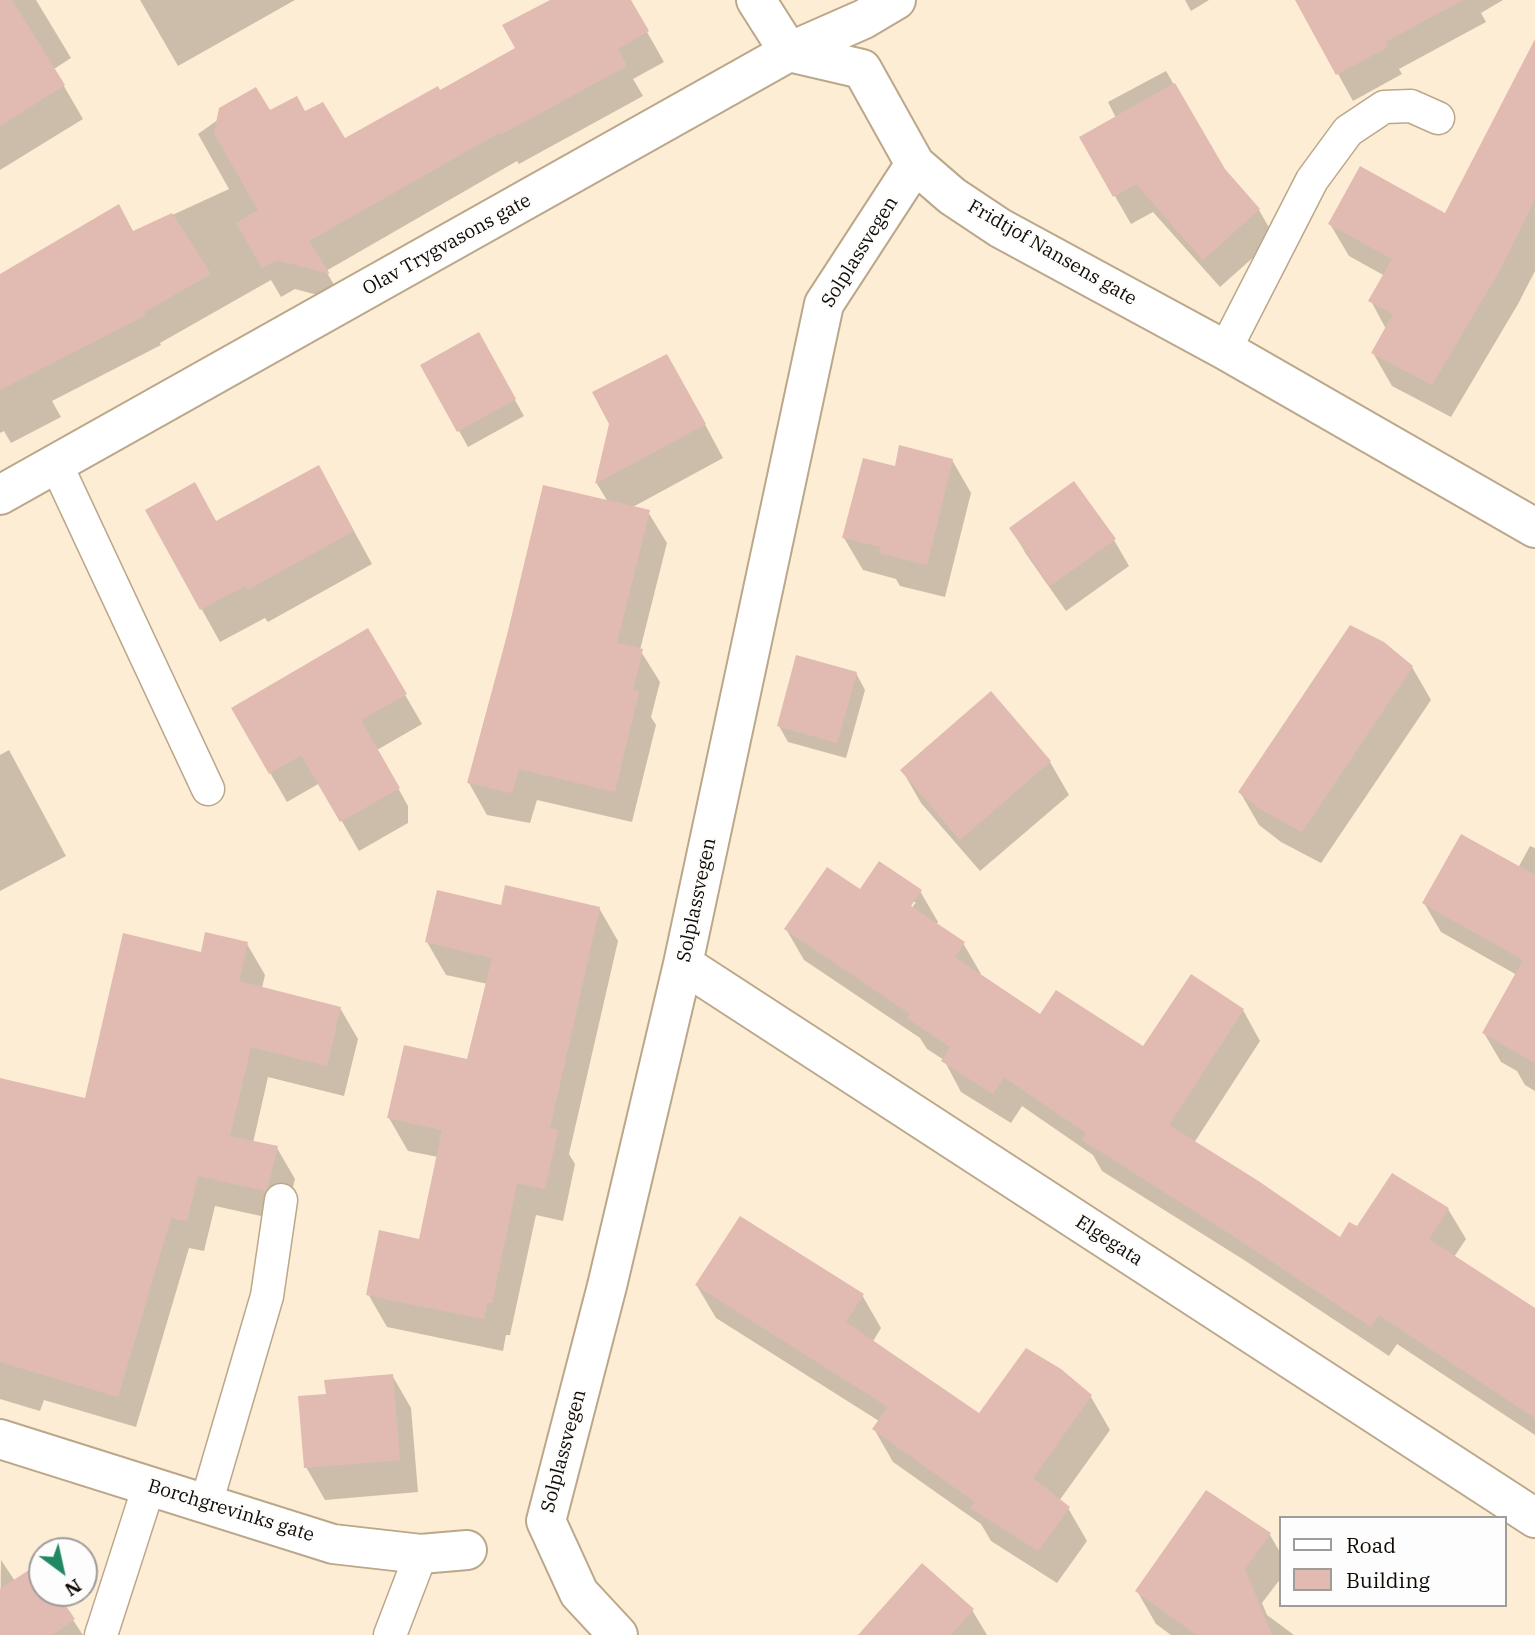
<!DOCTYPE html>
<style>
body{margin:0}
#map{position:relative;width:1535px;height:1635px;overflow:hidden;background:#feedd5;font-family:"IBM Plex Serif",serif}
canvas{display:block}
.legend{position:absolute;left:1279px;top:1516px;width:228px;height:91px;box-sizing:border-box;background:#fdfdfd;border:2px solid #9f9c99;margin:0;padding:9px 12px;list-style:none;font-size:21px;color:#110a03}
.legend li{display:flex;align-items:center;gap:14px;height:35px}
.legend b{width:35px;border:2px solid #9f9c99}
.north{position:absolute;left:28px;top:1537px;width:70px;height:70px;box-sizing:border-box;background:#fdfdfd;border:2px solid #9f9c99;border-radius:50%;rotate:147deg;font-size:19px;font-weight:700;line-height:28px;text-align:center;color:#110a03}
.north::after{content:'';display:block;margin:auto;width:24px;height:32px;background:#228864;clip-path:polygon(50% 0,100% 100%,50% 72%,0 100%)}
</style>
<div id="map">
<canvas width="1535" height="1635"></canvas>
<ul class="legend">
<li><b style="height:9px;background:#fff"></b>Road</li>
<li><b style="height:19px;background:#e1bbb2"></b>Building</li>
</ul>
<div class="north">N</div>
</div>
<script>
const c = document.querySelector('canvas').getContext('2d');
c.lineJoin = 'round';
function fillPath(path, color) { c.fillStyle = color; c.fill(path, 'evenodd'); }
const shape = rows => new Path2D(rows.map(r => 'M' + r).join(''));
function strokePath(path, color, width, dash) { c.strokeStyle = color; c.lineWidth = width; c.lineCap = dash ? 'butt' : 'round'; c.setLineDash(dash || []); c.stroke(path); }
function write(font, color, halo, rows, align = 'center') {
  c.font = font + ' "IBM Plex Serif",serif'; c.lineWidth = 5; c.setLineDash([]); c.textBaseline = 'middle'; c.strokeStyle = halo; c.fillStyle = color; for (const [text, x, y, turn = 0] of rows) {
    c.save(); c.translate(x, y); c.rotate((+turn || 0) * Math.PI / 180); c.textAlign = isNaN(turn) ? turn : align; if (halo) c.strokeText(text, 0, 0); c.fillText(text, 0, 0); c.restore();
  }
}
const shadow = shape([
 [0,0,36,0,71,58,54,69,83,119,0,170],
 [140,0,295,0,178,66],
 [553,0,629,0,664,62,633,79,643,96,519,164,517,161,326,271,344,302,295,289,281,297,271,280,160,343,161,345,52,401,61,417,11,443,4,431,0,433,0,283,133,233,229,189,198,134,219,119,270,113,305,113,344,140,440,92,517,48],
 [1185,0,1209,0,1191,11],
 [1306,0,1503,0,1481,13,1486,22,1399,69,1402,74,1353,101,1338,74],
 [1535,43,1535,271,1518,304,1451,417,1392,386,1373,353,1386,329,1371,301,1385,276,1349,256,1330,224,1446,215],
 [1166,71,1224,171,1259,210,1275,238,1220,287,1153,212,1131,224,1081,137,1116,118,1108,102],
 [478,335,524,416,468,447,422,365],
 [686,389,723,458,631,508,648,512,667,543,640,650,660,682,651,717,656,725,632,822,537,800,530,823,487,815,469,783,608,502,597,484,611,423],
 [952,460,971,493,945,597,900,586,896,579,863,570,844,538,896,468],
 [1074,484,1114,540,1129,566,1066,611,1026,554,1011,528],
 [337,500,372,564,268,622,265,618,220,642,147,511,216,523],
 [368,631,422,724,377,750,408,806,408,823,359,851,320,783,287,802,233,709],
 [1412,667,1431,700,1321,863,1281,842,1259,825,1240,792],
 [856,673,865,690,846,758,788,742,779,726],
 [9,750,66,856,0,891,0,755],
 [1050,762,1069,795,980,871,921,803,902,770],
 [1530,846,1535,848,1535,1091,1525,1085,1517,1071,1501,1062,1484,1033,1517,975,1441,932,1424,903,1518,868],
 [920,891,938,922,936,925,963,943,981,974,980,976,1041,1017,1144,1049,1243,1010,1260,1041,1194,1143,1341,1239,1358,1228,1448,1209,1466,1239,1454,1257,1535,1310,1535,1435,1397,1344,1389,1356,1244,1260,1102,1171,1093,1155,1022,1106,1011,1123,961,1092,944,1060,927,1049,920,1038,804,960,786,929,861,892],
 [912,902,916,902,907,915],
 [502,908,599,908,618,941,569,1154,575,1164,563,1221,536,1215,510,1335,506,1335,503,1351,387,1327,368,1294,421,1241,438,1157,408,1151,389,1118,468,1061,488,984,446,975,427,942],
 [247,944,265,975,262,988,340,1008,358,1039,344,1096,268,1077,253,1143,277,1148,295,1179,285,1219,284,1221,215,1206,204,1251,189,1248,136,1427,44,1400,40,1411,0,1399,0,1080,86,1100,202,954],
 [697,1286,862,1295,881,1328,872,1343,979,1416,1091,1397,1110,1430,1059,1501,1068,1508,1087,1541,1057,1583,991,1541,981,1524,893,1462,874,1429,879,1421,716,1318],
 [392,1375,411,1408,418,1492,325,1500,306,1467,328,1395],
 [1206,1493,1270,1535,1281,1554,1281,1578,1262,1603,1267,1615,1294,1635,1171,1635,1156,1624,1137,1591],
 [1,1560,15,1581,42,1574,42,1593,55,1593,83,1635,0,1635],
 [972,1610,987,1635,860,1635]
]);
const building = shape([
 [0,0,12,0,65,85,0,126],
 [550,0,631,0,649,31,618,49,627,66,500,135,499,133,309,241,330,274,277,260,262,268,236,223,258,210,214,133,219,108,256,87,270,110,297,96,305,111,323,102,345,138,438,86,440,90,515,48,502,25],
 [1295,0,1463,0,1385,42,1388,47,1336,75],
 [1535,39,1535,199,1500,270,1432,385,1371,353,1393,314,1368,301,1392,259,1328,224,1360,166,1445,213],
 [1175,83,1225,169,1260,209,1203,260,1136,184,1113,197,1079,137],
 [119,204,133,231,172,213,211,274,144,312,146,315,0,390,0,274],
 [479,332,516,399,457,432,420,365],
 [667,354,706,424,595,484,609,424,592,392],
 [899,445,953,459,927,565,879,553,881,547,842,538,863,458,895,466],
 [319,465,354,531,247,590,245,586,200,610,145,510,195,482,216,521],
 [1074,481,1116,539,1050,586,1009,528],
 [543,485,650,510,617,643,643,649,633,690,639,692,615,792,519,769,512,793,467,783,507,635],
 [1350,625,1384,642,1413,666,1302,832,1260,809,1238,792],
 [368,628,407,694,361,720,400,788,340,822,301,755,269,774,231,708],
 [796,655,857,672,837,743,777,726],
 [991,691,1051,761,960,840,900,770],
 [1461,834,1535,875,1535,1063,1482,1033,1523,960,1422,903],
 [879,861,922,890,911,906,965,942,955,957,1040,1014,1056,990,1143,1046,1191,974,1244,1009,1169,1125,1257,1180,1340,1237,1349,1222,1357,1226,1392,1173,1449,1208,1429,1239,1535,1308,1535,1418,1379,1315,1371,1327,1224,1230,1082,1140,1086,1133,1004,1077,993,1094,941,1061,950,1047,907,1018,910,1014,784,929,827,867,860,889],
 [505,885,600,907,550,1128,558,1130,545,1189,517,1183,492,1303,487,1303,484,1319,366,1295,379,1230,419,1239,442,1130,387,1118,404,1045,467,1059,492,958,425,942,437,890,501,905],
 [205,932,248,942,239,981,341,1007,327,1066,251,1047,230,1136,278,1146,268,1187,266,1191,198,1176,187,1221,171,1218,118,1397,0,1362,0,1078,85,1098,123,933,201,952],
 [740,1216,864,1294,846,1322,979,1413,1026,1348,1061,1369,1092,1395,1033,1478,1070,1507,1038,1551,970,1508,975,1502,872,1429,888,1407,695,1285],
 [393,1374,400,1460,304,1468,298,1396,326,1394,324,1380],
 [1206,1490,1271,1533,1245,1569,1272,1635,1197,1635,1135,1591],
 [922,1563,974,1609,951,1635,858,1635],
 [38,1564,42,1571,42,1593,57,1593,75,1619,52,1635,0,1635,0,1589]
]);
const service = shape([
 [1225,350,1312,180,1348,131,1384,107,1411,106,1438,118],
 [56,464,208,789],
 [206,1504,267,1296,281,1200],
 [101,1635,149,1486],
 [390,1635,421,1554]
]);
const minor = shape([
 [756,0,789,52,862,69,915,164,952,196,1000,228,1225,350,1535,528],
 [0,495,789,52,864,19,896,0],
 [683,964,1535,1518],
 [0,1439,333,1544,421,1554,467,1550],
 [618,1635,579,1593,546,1521,607,1286,683,964,824,304,915,164]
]);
const streetNames = [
 ["Olav Trygvasons gate",447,245,-29],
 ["Solplassvegen",860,252,-58],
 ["Fridtjof Nansens gate",1052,253,30],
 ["Solplassvegen",697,900,-78],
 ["Elgegata",1109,1241,33],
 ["Solplassvegen",564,1451,-75],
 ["Borchgrevinks gate",231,1511,17]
];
fillPath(shadow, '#0003');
fillPath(building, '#e1bbb2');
strokePath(service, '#bba78a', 35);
strokePath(minor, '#bba78a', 42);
strokePath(service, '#fff', 32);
strokePath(minor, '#fff', 38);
write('19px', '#110a03', '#fdfdfd', streetNames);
</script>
